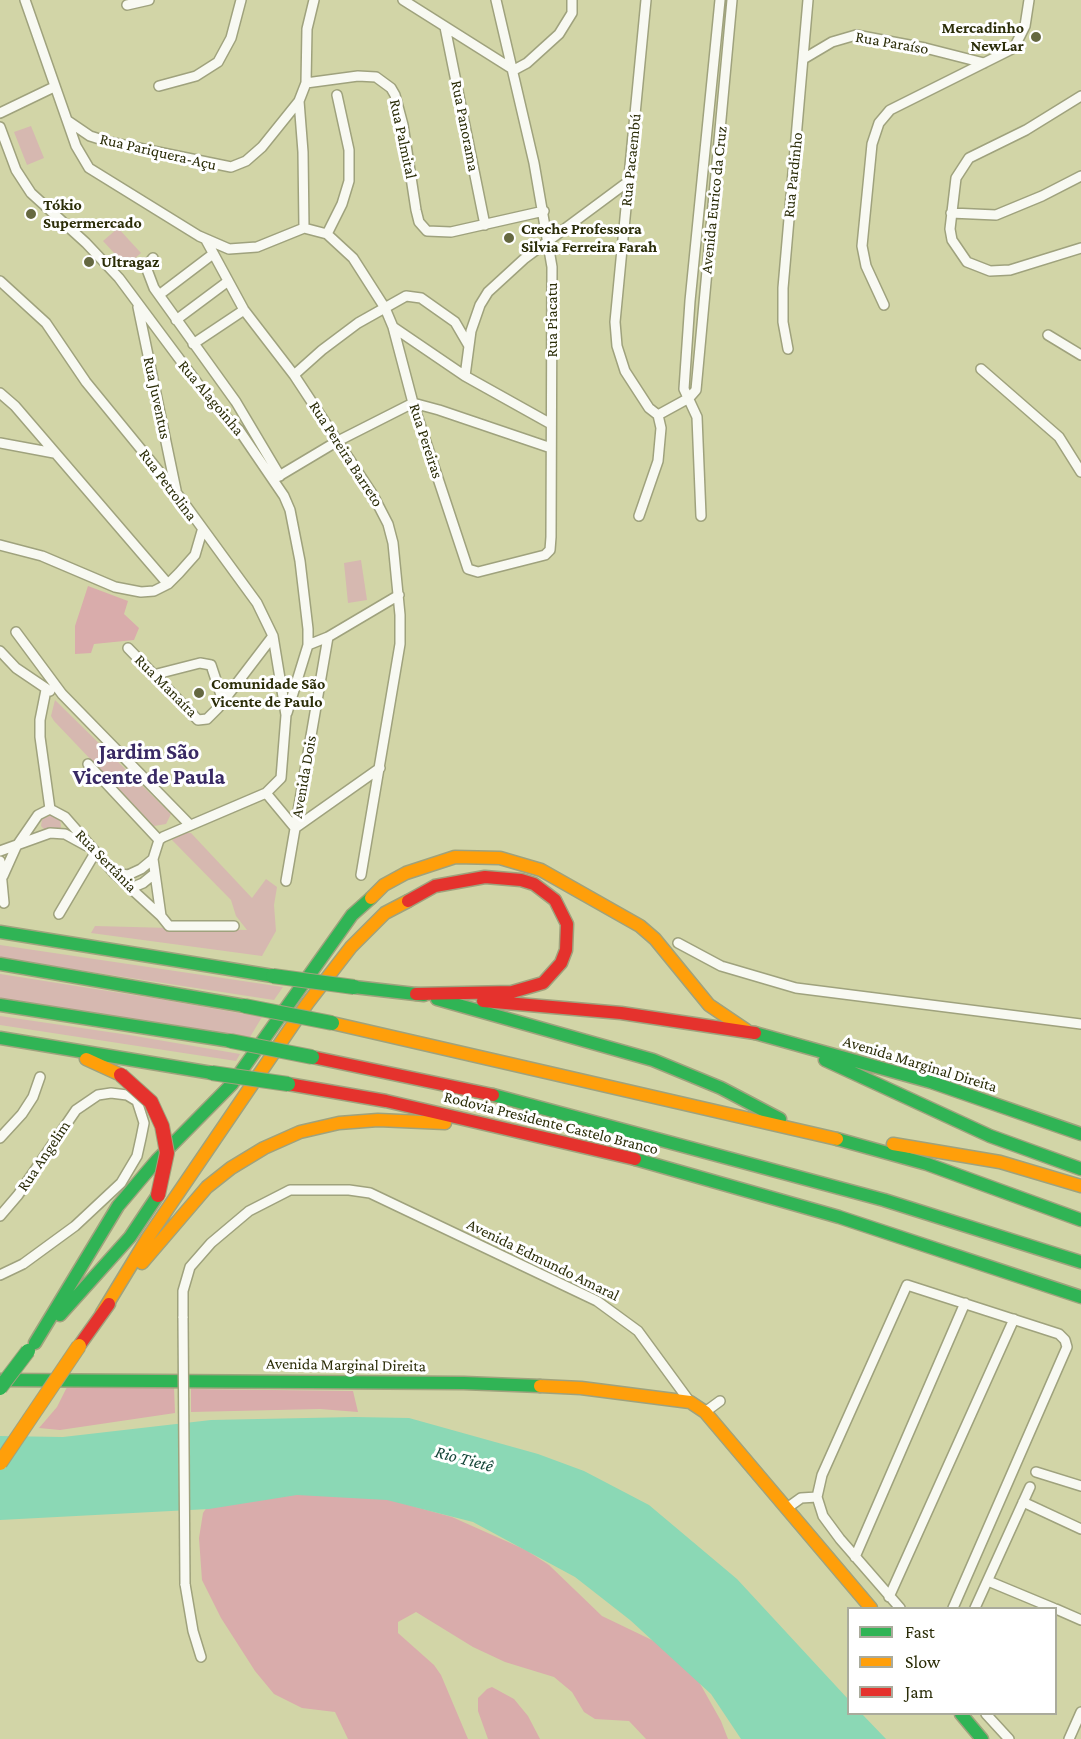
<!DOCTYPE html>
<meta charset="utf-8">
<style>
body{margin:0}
#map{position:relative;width:1081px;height:1739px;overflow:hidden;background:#d2d5a7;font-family:"Crimson Pro",serif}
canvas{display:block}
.legend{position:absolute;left:847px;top:1607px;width:210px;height:108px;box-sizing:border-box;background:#fff;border:2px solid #aaab9c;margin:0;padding:8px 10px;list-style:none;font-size:18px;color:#2b2d08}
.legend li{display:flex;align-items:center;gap:12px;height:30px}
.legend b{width:30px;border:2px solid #aaab9c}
</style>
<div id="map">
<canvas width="1081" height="1739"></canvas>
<ul class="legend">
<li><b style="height:8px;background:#30b455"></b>Fast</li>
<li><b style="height:8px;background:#ff9f0a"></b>Slow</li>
<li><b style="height:8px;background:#e5322d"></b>Jam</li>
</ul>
</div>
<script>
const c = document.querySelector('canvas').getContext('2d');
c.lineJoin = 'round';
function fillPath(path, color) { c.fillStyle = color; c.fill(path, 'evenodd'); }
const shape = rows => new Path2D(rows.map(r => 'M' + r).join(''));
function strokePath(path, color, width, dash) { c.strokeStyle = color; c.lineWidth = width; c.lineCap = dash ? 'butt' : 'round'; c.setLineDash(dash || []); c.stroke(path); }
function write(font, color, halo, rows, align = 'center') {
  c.font = font + ' "Crimson Pro",serif'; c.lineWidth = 6; c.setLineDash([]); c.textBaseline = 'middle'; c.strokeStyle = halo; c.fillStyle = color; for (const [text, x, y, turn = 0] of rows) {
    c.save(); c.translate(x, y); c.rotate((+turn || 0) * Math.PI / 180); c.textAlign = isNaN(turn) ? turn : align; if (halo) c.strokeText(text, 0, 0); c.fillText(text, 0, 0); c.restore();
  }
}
const green = shape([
 [31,126,44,158,27,165,14,132],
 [118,228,141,253,126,266,103,241],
 [361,560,367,600,348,603,344,563],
 [55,700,171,814,166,824,154,826,54,721,51,716],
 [54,814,60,817,61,828,44,829,41,826,42,819],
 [182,833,191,833,252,898,266,879,277,887,274,905,276,931,262,956,91,933,95,926,247,930,236,916,231,900,172,840],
 [0,945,283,987,274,1000,0,958],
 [0,974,159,999,262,1017,250,1037,0,998],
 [0,1016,129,1035,240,1054,236,1061,0,1025]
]);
const forest = shape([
 [88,586,128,601,124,614,139,628,134,640,94,644,91,653,75,654,75,626],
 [67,1387,174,1387,175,1413,60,1430,39,1428,57,1407],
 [191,1389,353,1391,358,1412,320,1409,191,1412],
 [262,1493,376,1496,452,1517,526,1550,549,1565,602,1616,656,1642,698,1680,721,1721,728,1739,646,1739,629,1721,595,1719,584,1712,572,1692,554,1677,505,1662,473,1647,416,1612,398,1622,398,1633,434,1665,441,1675,468,1739,348,1739,335,1712,302,1708,274,1694,255,1671,221,1618,202,1580,199,1538,203,1513,207,1507],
 [492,1687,514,1699,528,1716,540,1739,488,1739,478,1711,478,1698,487,1689]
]);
const water = shape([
 [354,1417,409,1418,538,1454,584,1471,649,1505,737,1579,848,1699,848,1714,862,1714,886,1739,741,1739,711,1694,630,1620,575,1577,473,1522,387,1500,297,1495,209,1509,0,1520,0,1436,63,1437,211,1420]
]);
const street = shape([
 [25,0,76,146,89,168,199,236,229,249,257,247,304,228,327,234,353,258,385,308,393,327,465,376,551,424],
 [403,0,514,70,527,63,559,34,572,13,572,0],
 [646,0,615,322,617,346,625,371,649,408,658,415],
 [127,5,149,0],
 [445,27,485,225],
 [805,58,832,42,856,35,925,48,984,63],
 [306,83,307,29,314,0],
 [159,86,196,76,218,62,231,38,241,0],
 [1081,96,1026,130,969,158,956,178,950,229,952,240,967,262,990,271,1010,270,1081,248],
 [0,113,54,87],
 [68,121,90,136,109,142,231,167,246,161,262,147,299,101],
 [0,127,16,170,31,193,86,243,119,278,213,404,239,430,284,496,290,510,300,561,308,629,308,645,287,713],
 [951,213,996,215,1042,196,1081,176],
 [304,228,303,152,299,101,306,83,358,76,376,77,391,88,395,95,403,125,416,210,419,222,427,231,451,232,544,211],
 [327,234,342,204,349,181,349,150,337,95],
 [206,240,244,310,294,375,373,495,388,524,393,543,400,615,400,644,361,875],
 [153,258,146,267,154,288,236,402,280,476],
 [0,281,46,323,86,382,176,492,257,603,273,636,286,715,281,778,266,793,163,837,159,840,153,859,141,869,128,875,114,873],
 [159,295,213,254],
 [884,305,866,266,862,246,872,144,879,123,890,110,1014,48,1025,26,1029,0],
 [138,307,176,490],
 [176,320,227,282],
 [393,327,413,403,468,569,478,572,545,555,550,550,551,537,552,267,534,163,496,0],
 [1048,335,1081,355],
 [193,344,244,310],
 [788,349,783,322,783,288,808,0],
 [981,369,1059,437,1081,472],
 [294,375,322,350,358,323,406,296,421,298,455,322,469,346],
 [465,376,471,331,480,305,488,292,524,259,629,181],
 [0,393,15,406,168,584],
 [658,415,689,398,696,390,732,0],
 [0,443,54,453],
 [274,479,336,442,413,403,439,410,551,448],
 [639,516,658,461,661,428,658,415],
 [701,516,697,417,684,389,690,301,720,0],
 [0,545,42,556,115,587,141,592,154,591,168,584,179,573,195,555,202,531],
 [16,632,62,694,189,824],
 [308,645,328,637,399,595],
 [128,648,198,720,207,719,218,708,273,636],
 [0,651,16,668,50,691],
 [153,675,200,663,211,665,223,701],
 [46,690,40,720,40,737,50,809],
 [88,764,159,840],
 [266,793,295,828,380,768],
 [0,851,50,833,65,834,87,846],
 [153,859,161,916],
 [0,861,4,903],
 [3,876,16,847,38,815,50,809,65,817,114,873,161,916,169,926,234,926],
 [286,881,328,637],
 [131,888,143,883,154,874],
 [59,914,95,853],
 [678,943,721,966,796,988,1081,1024],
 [0,1138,22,1114,33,1097,40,1077],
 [0,1216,18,1195,76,1110,98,1095,111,1093,127,1095,137,1101,144,1123,141,1138,137,1156,121,1183,75,1226,23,1264,0,1275],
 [183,1318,183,1291,190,1267,211,1243,249,1211,290,1190,349,1190,370,1193,597,1301,638,1331,690,1402],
 [705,1412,720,1401],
 [1036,1472,1081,1486],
 [1023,1502,1081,1529],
 [787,1508,801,1498,817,1497],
 [855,1557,965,1303],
 [988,1581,1053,1608],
 [185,1584,193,1631,201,1657],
 [889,1597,1014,1319],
 [900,1608,840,1539,823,1516,817,1497,822,1475,907,1285,1059,1334,1065,1340,1067,1347,953,1608],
 [975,1608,1030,1487],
 [1056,1609,1081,1620],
 [986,1714,1009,1739],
 [1069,1739,1081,1712]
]);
const fast = shape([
 [0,932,273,976],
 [0,964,245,1006],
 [354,987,424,995],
 [437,999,653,1060,721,1088,780,1119],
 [0,1005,231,1041],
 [755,1033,931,1082,1081,1134],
 [0,1038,212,1073],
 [825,1060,990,1136,1081,1169],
 [493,1095,884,1200,1081,1262],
 [837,1139,927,1164,1081,1220],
 [635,1159,839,1217,1081,1297],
 [60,1315,130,1237,158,1195],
 [35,1343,118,1206,157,1160,232,1084,352,915,371,898],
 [1,1380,464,1383,540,1386],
 [961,1714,982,1739]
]);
const slow = shape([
 [371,898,384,885,406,873,455,857,500,858,541,870,640,926,655,939,709,1005,746,1030],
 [332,1023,837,1139],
 [86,1059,121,1075],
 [893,1144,1000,1162,1081,1186],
 [142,1263,207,1187,231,1168,264,1148,300,1132,339,1123,378,1120,445,1123],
 [102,1313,147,1239,307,1004,351,947,385,913,408,901],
 [540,1386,581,1388,690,1402,705,1412,871,1608]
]);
const jam = shape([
 [408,901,435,886,485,877,521,880,534,884,555,900,567,924,566,950,561,963,543,983,512,992,416,994],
 [483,1001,621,1013,755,1033],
 [312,1057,493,1095],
 [288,1084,386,1101,635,1159],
 [79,1346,109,1304]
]);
const streetBridge = shape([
 [183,1318,185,1584]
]);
const fastBridge = shape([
 [273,976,354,987],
 [245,1006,332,1023],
 [231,1041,312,1057],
 [212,1073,288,1084],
 [0,1388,28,1351]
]);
const slowBridge = shape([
 [0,1463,79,1346]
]);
const jamBridge = shape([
 [121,1075,151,1102,162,1126,167,1153,158,1195]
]);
const markers = [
 [1036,37,6,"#656840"],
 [31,214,6,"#656840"],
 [509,238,6,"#656840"],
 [89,262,6,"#656840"],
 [199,693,6,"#656840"]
];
const poiNames = [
 ["Mercadinho",1024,28,"right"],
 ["NewLar",1024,46,"right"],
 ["Tókio",43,205],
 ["Supermercado",43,223],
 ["Creche Professora",521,229],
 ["Silvia Ferreira Farah",521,247],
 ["Ultragaz",101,262],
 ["Comunidade São",211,684],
 ["Vicente de Paulo",211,702]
];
const streetNames = [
 ["Rua Paraíso",892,43,10],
 ["Rua Panorama",465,126,79],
 ["Rua Palmital",403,139,78],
 ["Rua Pariquera-Açu",158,152,13],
 ["Rua Pacaembú",631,160,-84],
 ["Rua Pardinho",793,175,-84],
 ["Avenida Eurico da Cruz",714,200,-84],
 ["Rua Piacatu",552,320,-90],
 ["Rua Juventus",157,398,78],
 ["Rua Alagoinha",211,398,50],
 ["Rua Pereiras",426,441,72],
 ["Rua Pereira Barreto",346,454,57],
 ["Rua Petrolina",168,485,53],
 ["Rua Manaíra",166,686,45],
 ["Avenida Dois",304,777,-80],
 ["Rua Sertânia",106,861,46],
 ["Avenida Marginal Direita",920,1064,17],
 ["Rodovia Presidente Castelo Branco",551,1123,14],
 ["Rua Angelim",44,1156,-56],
 ["Avenida Edmundo Amaral",543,1260,26],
 ["Avenida Marginal Direita",346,1365,1]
];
const waterNames = [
 ["Rio Tietê",464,1459,15]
];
const districtNames = [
 ["Jardim São",149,752],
 ["Vicente de Paula",149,777]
];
fillPath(green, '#d6b8b0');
fillPath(forest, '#d9acab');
fillPath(water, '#8bd8b5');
strokePath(street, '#9fa27d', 12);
strokePath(fast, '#9fa27d', 15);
strokePath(slow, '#9fa27d', 15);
strokePath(jam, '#9fa27d', 15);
strokePath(street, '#f8f9f2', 9);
strokePath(fast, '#30b455', 12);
strokePath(slow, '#ff9f0a', 12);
strokePath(jam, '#e5322d', 12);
strokePath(streetBridge, '#9fa27d', 12, []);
strokePath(fastBridge, '#9fa27d', 16, []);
strokePath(slowBridge, '#9fa27d', 16, []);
strokePath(jamBridge, '#9fa27d', 16, []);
strokePath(streetBridge, '#f8f9f2', 9);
strokePath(fastBridge, '#30b455', 14);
strokePath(slowBridge, '#ff9f0a', 14);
strokePath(jamBridge, '#e5322d', 14);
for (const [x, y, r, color] of markers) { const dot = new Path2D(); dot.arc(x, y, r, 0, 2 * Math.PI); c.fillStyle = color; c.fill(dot); strokePath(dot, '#fff', 2); }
write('bold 16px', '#2b2d08', '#fff', poiNames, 'left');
write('16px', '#2b2d08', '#fff', streetNames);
write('italic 18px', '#17473a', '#fff', waterNames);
write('bold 22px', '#392964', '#fff', districtNames);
</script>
